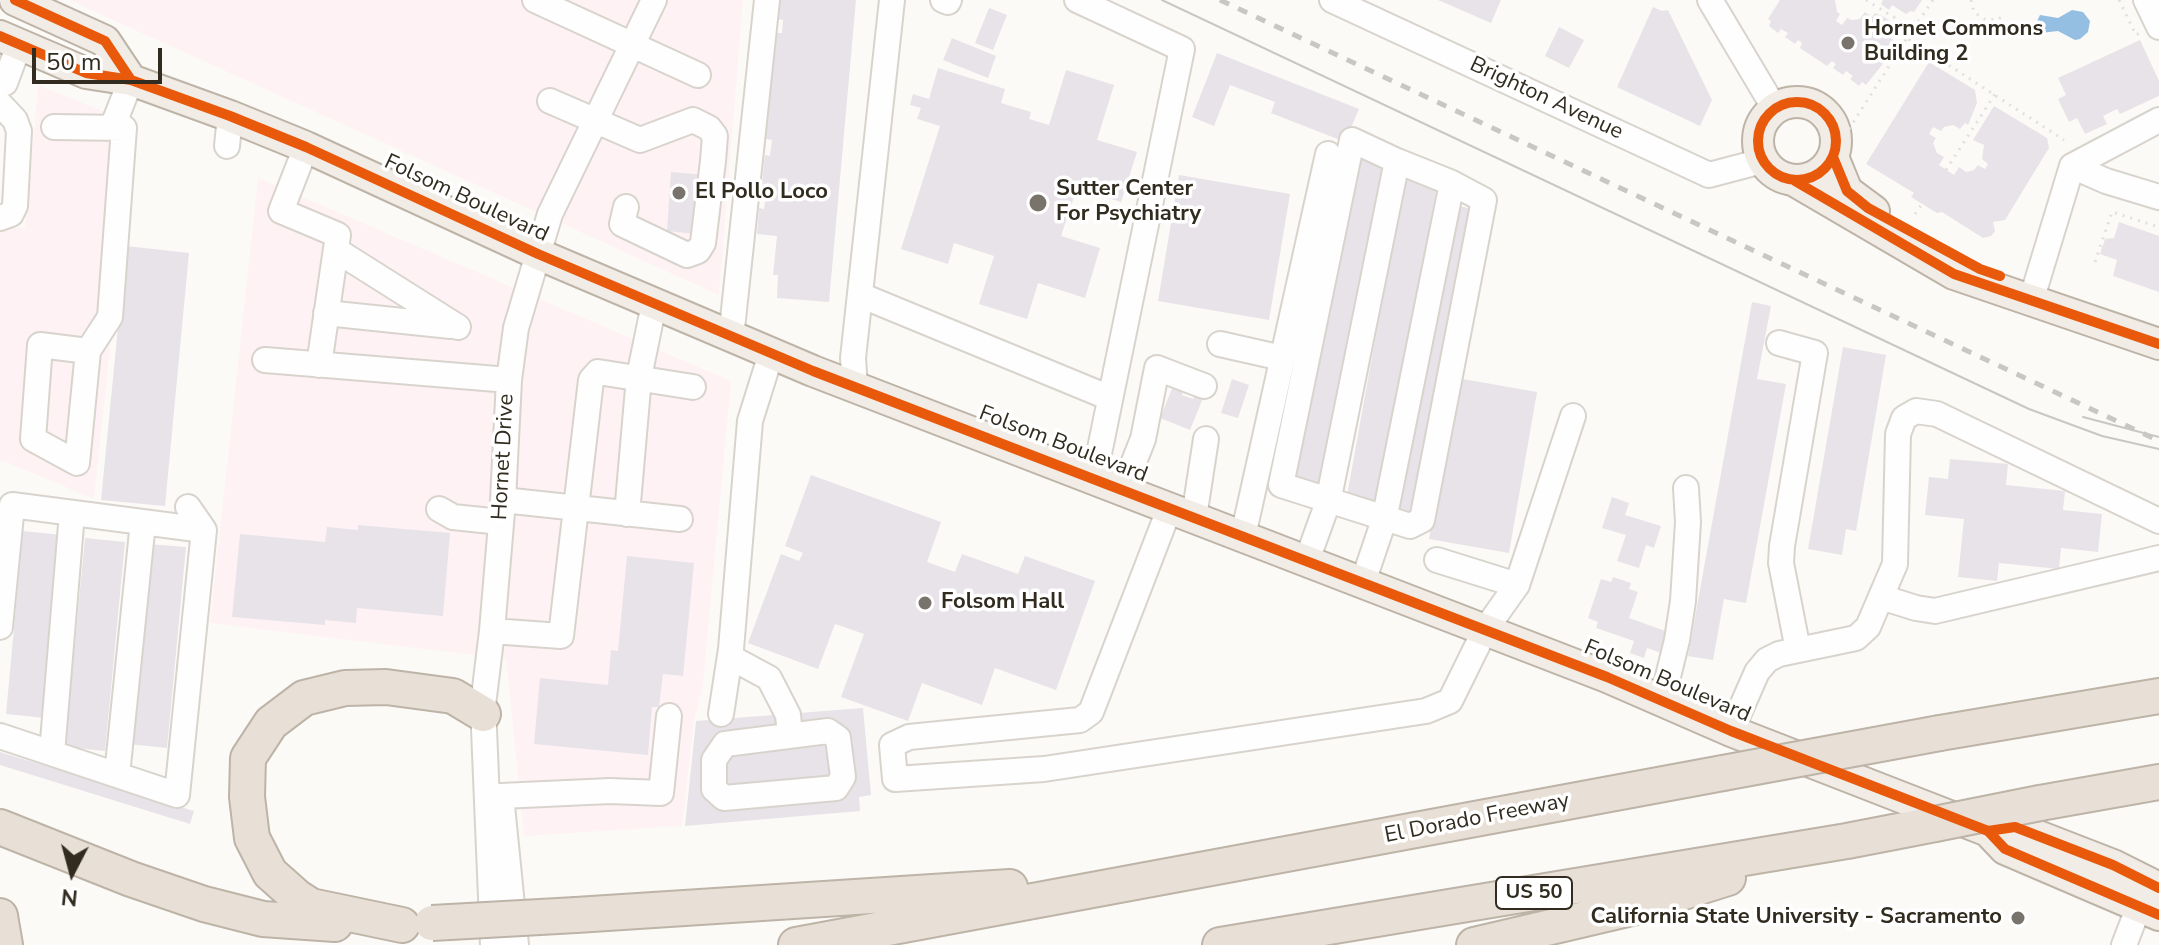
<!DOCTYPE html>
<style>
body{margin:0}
#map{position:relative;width:2159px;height:945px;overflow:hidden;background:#fcfaf7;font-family:"Nunito Sans",sans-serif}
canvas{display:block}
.north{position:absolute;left:32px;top:833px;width:80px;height:80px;-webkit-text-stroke:6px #fff;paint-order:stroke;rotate:186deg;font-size:22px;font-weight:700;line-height:32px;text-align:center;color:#312c1f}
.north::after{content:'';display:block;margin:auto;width:28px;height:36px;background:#312c1f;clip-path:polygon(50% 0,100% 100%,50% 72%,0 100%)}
.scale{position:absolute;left:32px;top:48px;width:130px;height:36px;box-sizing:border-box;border:4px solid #312c1f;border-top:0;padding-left:10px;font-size:24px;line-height:28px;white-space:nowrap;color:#312c1f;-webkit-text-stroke:6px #fff;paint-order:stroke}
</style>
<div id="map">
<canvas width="2159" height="945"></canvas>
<div class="north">N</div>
<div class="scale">50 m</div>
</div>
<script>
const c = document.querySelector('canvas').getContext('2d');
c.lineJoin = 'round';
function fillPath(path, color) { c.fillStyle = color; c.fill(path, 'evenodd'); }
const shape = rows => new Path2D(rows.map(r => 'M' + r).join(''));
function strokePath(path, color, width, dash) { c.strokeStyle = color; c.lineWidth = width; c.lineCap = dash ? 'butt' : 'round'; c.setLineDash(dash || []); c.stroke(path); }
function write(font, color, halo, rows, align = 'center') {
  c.font = font + ' "Nunito Sans",sans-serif'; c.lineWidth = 7; c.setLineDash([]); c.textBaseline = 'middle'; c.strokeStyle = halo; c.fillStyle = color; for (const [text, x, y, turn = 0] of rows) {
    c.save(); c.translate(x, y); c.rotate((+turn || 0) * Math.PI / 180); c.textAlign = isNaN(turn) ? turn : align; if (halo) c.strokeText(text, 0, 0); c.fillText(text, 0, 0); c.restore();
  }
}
const commercial = shape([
 [69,0,743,0,719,295],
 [38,85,134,124,94,499,1,460,0,467,0,226,25,228],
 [258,178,731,381,703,684,694,721,682,826,524,836,506,659,210,623]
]);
const water = shape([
 [2072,10,2083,12,2090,21,2088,32,2080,39,2075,40,2058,31,2041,33,2034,27,2040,15,2058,18]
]);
const building = shape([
 [779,0,856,0,829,302,777,298,778,275,773,275,777,236,757,234,759,208,764,209,766,195,761,194,765,155,770,156,772,140,766,139,776,33,782,33,783,20,777,19],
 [1438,0,1501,0,1491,23],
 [1780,0,1835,0,1837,12,1840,14,1836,21,1842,25,1847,18,1852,20,1860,19,1865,12,1872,17,1875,13,1884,17,1901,28,1891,38,1895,41,1884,58,1886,60,1866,85,1862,82,1859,86,1850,79,1853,76,1846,71,1843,75,1833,68,1836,64,1832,61,1827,66,1800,48,1802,43,1798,40,1795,44,1785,37,1788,33,1781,29,1778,33,1769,26,1771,21,1768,19],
 [1883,0,1922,0,1914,12,1911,11,1906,14,1892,5,1889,10,1881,4],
 [1653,7,1662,11,1668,10,1712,100,1700,126,1617,87],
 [989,8,1007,15,993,50,975,43],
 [1559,27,1584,40,1569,68,1545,56],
 [952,38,996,56,988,78,943,60],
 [2140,40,2159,81,2159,96,2120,114,2117,109,2103,116,2107,124,2085,134,2077,118,2069,122,2058,99,2066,95,2058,78],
 [1217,53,1359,109,1345,142,1271,113,1275,102,1230,85,1214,126,1192,117],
 [1929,62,1975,90,1977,103,1968,125,1965,123,1960,129,1953,125,1944,127,1941,131,1933,127,1929,134,1936,138,1933,143,1937,153,1944,157,1939,165,1954,175,1959,167,1966,172,1974,170,1978,165,1985,169,1988,164,1982,159,1984,145,1973,140,1994,106,2047,138,2049,148,2005,220,1993,222,1995,231,1991,236,1983,238,1942,212,1937,213,1911,197,1914,193,1866,164],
 [938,68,1005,89,1001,103,1031,112,1029,119,1049,125,1066,70,1114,85,1097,140,1137,152,1121,202,1077,188,1061,236,1100,248,1085,298,1038,283,1027,319,979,304,994,256,954,243,948,264,901,249,940,126,917,119,921,108,910,105,913,94,929,99],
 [1350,158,1383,163,1327,485,1295,480],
 [671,172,706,175,696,234,667,231],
 [1179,175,1290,194,1269,320,1158,301],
 [1404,179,1437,185,1378,507,1346,501],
 [1458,206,1474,209,1416,514,1399,511],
 [2119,222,2159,236,2159,292,2113,276,2117,260,2100,254,2105,239,2114,238],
 [126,246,189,253,165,506,101,500],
 [1752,302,1771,306,1757,379,1786,384,1746,603,1724,599,1713,660,1688,656],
 [1843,347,1886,355,1856,531,1846,529,1842,555,1808,549],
 [1457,378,1537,392,1509,553,1429,539],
 [1232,379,1249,385,1238,418,1221,413],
 [1174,384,1185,388,1182,395,1193,399,1195,395,1203,398,1190,430,1160,418],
 [1950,459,2008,464,2006,485,2065,491,2063,510,2102,514,2098,552,2061,548,2059,569,1999,563,1997,581,1958,577,1964,519,1925,515,1929,477,1948,479],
 [811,475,941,522,927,562,955,572,962,554,1018,574,1025,556,1095,581,1056,690,995,668,982,705,922,683,908,721,841,697,864,634,835,624,818,669,748,643,781,554,799,561,803,553,785,546],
 [1612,497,1629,503,1625,515,1661,526,1654,548,1646,545,1639,568,1617,561,1626,535,1602,528],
 [358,525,450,533,443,616,357,608,356,623,325,620,325,625,232,617,240,534,325,542,327,527,358,530],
 [23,531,62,535,45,718,6,714],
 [85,538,125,542,105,751,65,747],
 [147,544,186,547,167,748,128,744],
 [627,556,694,563,683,676,663,674,659,707,652,707,648,755,534,744,540,678,608,685,611,650,618,651],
 [1613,577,1631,583,1629,589,1638,592,1629,618,1671,633,1664,654,1647,648,1644,658,1630,653,1634,641,1596,628,1598,622,1588,618,1601,579,1611,582],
 [863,708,871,795,859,797,860,811,685,826,696,721],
 [0,752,194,811,190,824,0,765]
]);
const path = shape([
 [1866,0,1913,29],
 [1933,0,1907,38,2064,140],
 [1971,0,1974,12,1984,19,1996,20,2004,16],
 [2119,0,2136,35,2140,33],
 [1849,129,1907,38],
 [1946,170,1995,94],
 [1915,214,1922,204],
 [2095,262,2112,212,2159,227]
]);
const minor = shape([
 [535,0,698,75],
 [943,0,948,2,949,0],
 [1077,0,1182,49,1094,478],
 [1332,0,1709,175,1762,161],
 [1710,0,1775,109],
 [2146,0,2159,27],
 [0,82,5,83,19,45],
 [550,101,640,140,693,120,709,128,715,136,713,161,703,243,698,251,687,255,622,224,626,207],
 [0,104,15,120,19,131,15,206,11,214,0,218],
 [54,127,124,128,110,317,88,351],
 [112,128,131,80],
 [227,146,230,116],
 [306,147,281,211,338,235,319,365],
 [1397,161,1352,140,1281,485,1410,526,1422,520,1484,200,1452,183],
 [2072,166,2159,120],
 [336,250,458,327],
 [860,295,1110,398],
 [2031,301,2072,166,2106,181,2159,197],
 [326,313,451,326],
 [731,338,767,0],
 [1779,343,1815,353,1782,546,1781,563,1798,650],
 [1220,344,1282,358],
 [40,345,88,351,77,463,33,439,40,345],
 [265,360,509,380],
 [855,388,853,358,892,0],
 [1123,489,1143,439,1157,368,1204,386],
 [503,500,680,519],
 [1170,507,1091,712,1080,720,909,737,892,745,895,779,1044,769,1426,711,1450,701,1485,630,1517,585,1437,560],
 [439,509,453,517,501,522],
 [627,514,639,377,654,304],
 [1194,517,1206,439],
 [1243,536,1328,154],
 [1307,560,1328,502,1397,161,1452,183,1384,520,1363,582],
 [1517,585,1573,416],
 [1881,597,1916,608,1935,611,2159,558],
 [0,627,12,505,204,530],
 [492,631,561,636,591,380,598,372,693,387],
 [730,657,769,678,788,715,790,735],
 [1662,701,1677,640,1683,601,1688,522,1686,488],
 [721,714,731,649,750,421,771,354],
 [828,731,838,738,843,777,836,788,724,798,714,789,714,760,725,744,828,731],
 [1731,731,1757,672,1767,660,1779,654,1856,638,1868,627,1895,564,1898,434,1904,418,1916,411,1937,414,2159,521],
 [0,736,177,795,204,530,188,507],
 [52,753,72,513],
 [117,775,143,522],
 [501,796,610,791,661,793,669,716],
 [502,806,516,945],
 [493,945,483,705,492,631,503,500,509,380,516,328,550,214,654,0],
 [2124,945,2145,891]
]);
const major = shape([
 [15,0,105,41,131,80],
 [0,36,86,73,131,80,230,116,306,147,538,254,813,371,1607,677,1731,731,1988,831,2005,849,2159,915],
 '1758 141a39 39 0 1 1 78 0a39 39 0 1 1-78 0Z',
 [1833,157,1847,191,1874,211],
 [1795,181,1954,274,2159,344],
 [1988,831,2015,827,2113,865,2159,888]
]);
const highway = shape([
 [1940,733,2159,696],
 [2040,803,2159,782],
 [0,827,131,879,204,904,263,919,335,924],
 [576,915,1010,887],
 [0,916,5,945],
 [402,925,311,906,297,897,270,873,252,838,247,797,248,758,271,723,304,698,345,688,386,687,453,696,483,714],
 [796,945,1723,773],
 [1220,945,1847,841,1935,824],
 [1474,945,1636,907,1728,878]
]);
const tram = shape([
 [1162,0,2029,409,2102,436,2159,449],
 [2083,417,2159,437]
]);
const rail = shape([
 [1220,0,2159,441]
]);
const highwayBridge = shape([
 [1723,773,1940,733],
 [1935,824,2040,803],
 [432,923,576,915]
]);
const cycleway = shape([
 [15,0,105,41,131,80],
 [0,36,86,73,131,80,230,116,306,147,538,254,813,371,1607,677,1731,731,1988,831,2005,849,2159,915],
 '1758 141a39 39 0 1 1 78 0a39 39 0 1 1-78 0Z',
 [1833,157,1847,191,1868,208,1980,269,2000,276],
 [1795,181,1954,274,2159,344],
 [1988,831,2015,827,2113,865,2159,888]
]);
const markers = [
 [1848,43,8,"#78746b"],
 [679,193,8,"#78746b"],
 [1038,203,10,"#78746b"],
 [925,603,8,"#78746b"],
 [2018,918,8,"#78746b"]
];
const shields = [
 [1534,893,76]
];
const shieldNames = [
 ["US 50",1534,893]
];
const poiNames = [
 ["Hornet Commons",1864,30],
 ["Building 2",1864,55],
 ["Sutter Center",1056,190],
 ["For Psychiatry",1056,215],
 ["El Pollo Loco",695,193],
 ["Folsom Hall",941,603],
 ["California State University - Sacramento",2002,918,"right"]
];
const streetNames = [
 ["Brighton Avenue",1546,99,25],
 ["Folsom Boulevard",466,199,25],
 ["Folsom Boulevard",1063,445,21],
 ["Hornet Drive",504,457,-87],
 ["Folsom Boulevard",1667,682,23],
 ["El Dorado Freeway",1477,819,-11]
];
fillPath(commercial, '#fef2f5');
fillPath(water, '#94bfe3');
fillPath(building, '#e7e3e8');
strokePath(minor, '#d8d4cd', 28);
strokePath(major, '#bdb4a7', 34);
strokePath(highway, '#bdb4a7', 38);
strokePath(path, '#e0e0de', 3, [2, 6]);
strokePath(minor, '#fffefe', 24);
strokePath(major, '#f1ece5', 30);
strokePath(highway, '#e8e0d6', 34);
strokePath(tram, '#c8c7c5', 2);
strokePath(rail, '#c8c7c5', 5, [10, 10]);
strokePath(highwayBridge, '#bdb4a7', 38, []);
strokePath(highwayBridge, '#e8e0d6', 34);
strokePath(cycleway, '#e8590c', 10);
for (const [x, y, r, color] of markers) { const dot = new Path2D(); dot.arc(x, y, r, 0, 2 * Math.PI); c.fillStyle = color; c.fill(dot); strokePath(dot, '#fff', 3); }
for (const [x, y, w] of shields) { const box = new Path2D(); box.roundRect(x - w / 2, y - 16, w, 32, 6); c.fillStyle = '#fff'; c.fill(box); strokePath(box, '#312c1f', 2); }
write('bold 20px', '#312c1f', null, shieldNames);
write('bold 22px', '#312c1f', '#fff', poiNames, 'left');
write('22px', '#312c1f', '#fff', streetNames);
</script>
